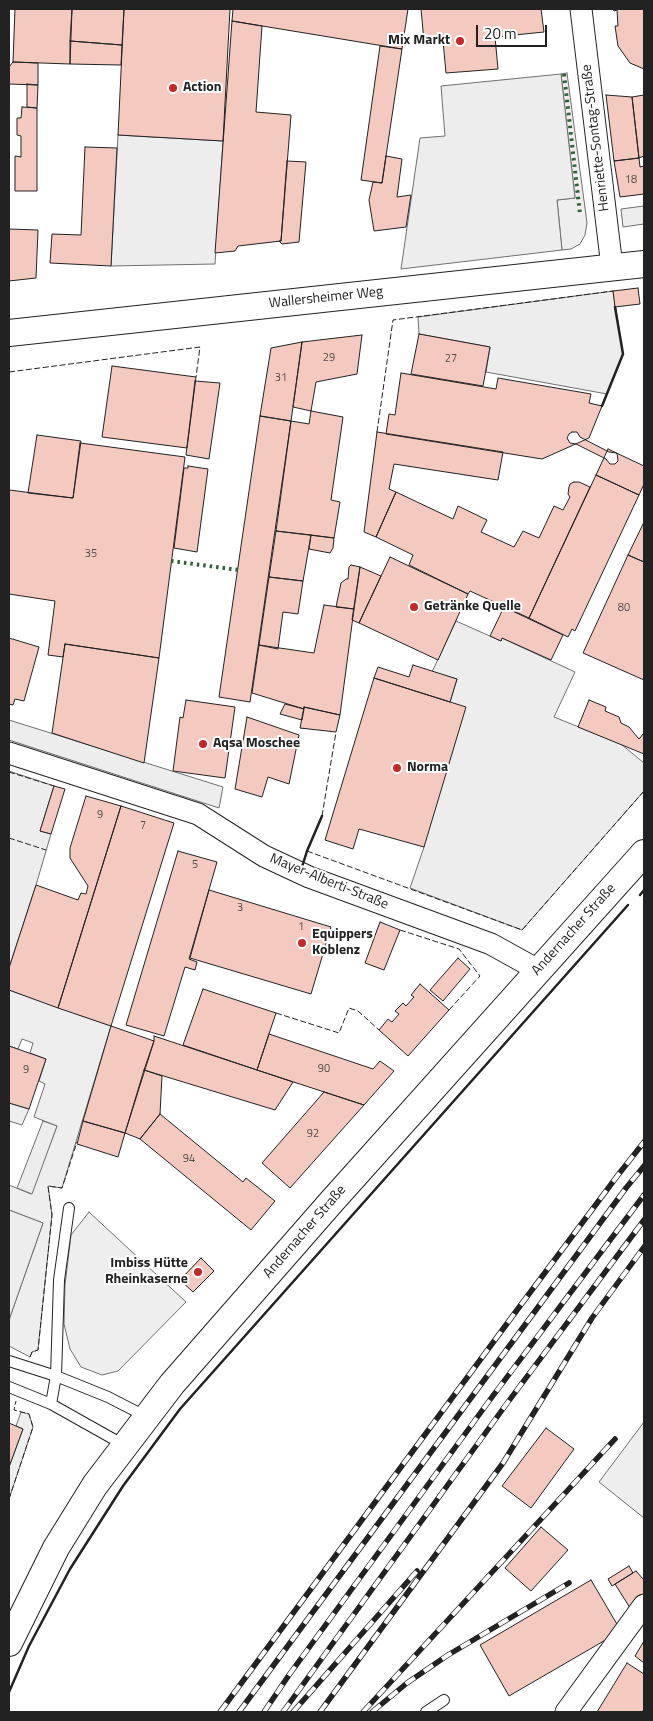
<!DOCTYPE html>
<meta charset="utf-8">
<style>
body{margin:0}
#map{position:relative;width:653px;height:1721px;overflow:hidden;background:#fff;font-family:"Titillium Web",sans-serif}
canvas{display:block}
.frame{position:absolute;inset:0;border:10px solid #222;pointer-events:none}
.scale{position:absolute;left:476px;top:25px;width:71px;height:22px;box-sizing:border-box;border:2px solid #222;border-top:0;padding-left:6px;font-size:15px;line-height:18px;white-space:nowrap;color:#222;-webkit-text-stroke:4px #fff;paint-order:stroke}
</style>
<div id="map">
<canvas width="653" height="1721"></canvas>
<div class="frame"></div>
<div class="scale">20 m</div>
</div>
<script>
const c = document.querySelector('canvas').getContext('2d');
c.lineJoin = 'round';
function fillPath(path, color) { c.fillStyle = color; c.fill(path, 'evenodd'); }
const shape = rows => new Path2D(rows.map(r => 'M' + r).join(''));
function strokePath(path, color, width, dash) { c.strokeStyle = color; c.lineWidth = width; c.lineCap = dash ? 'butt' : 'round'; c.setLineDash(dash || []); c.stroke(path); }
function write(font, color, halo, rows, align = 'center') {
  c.font = font + ' "Titillium Web",sans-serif'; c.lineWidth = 4; c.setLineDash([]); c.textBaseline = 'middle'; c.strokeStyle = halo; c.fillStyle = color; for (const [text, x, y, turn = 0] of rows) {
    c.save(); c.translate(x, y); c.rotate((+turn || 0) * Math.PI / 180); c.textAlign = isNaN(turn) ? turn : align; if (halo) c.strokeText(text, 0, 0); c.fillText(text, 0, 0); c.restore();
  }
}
const green = shape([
 [567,73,587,223,585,235,580,244,571,249,562,250,557,200,575,198,561,74,567,73],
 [9,990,111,1026,62,1188,48,1186,52,1215,38,1350,32,1352,30,1357,9,1346,9,1320,43,1223,9,1210,9,1185,31,1194,57,1126,34,1117,45,1084,39,1081,46,1059,30,1053,33,1043,22,1039,18,1049,9,1046,9,990],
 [9,1103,29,1109,22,1125,9,1121,9,1103],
 [89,1212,186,1302,118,1371,102,1375,81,1367,70,1349,64,1324,65,1285,71,1235,89,1212],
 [21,1412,29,1414,33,1427,9,1499,9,1467,23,1429,16,1426,21,1412],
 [644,1422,644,1518,599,1482,644,1422]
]);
const parking = shape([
 [561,74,575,198,557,200,562,250,401,269,420,138,445,136,441,86,561,74],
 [118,135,223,141,215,264,111,266,118,135],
 [644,206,644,224,623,227,621,209,644,206],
 [613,291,623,354,607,394,486,372,490,347,419,334,418,317,613,291],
 [456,621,501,641,502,638,575,672,554,717,621,744,644,763,644,791,522,930,410,888,424,847,450,702,457,679,432,672,456,621],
 [9,720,223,787,219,808,9,740,9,720],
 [9,771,54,786,40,831,51,834,36,885,9,968,9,771],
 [43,1121,57,1126,32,1194,17,1188,43,1121],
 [9,1210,43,1223,9,1320,9,1210]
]);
const building = shape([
 [15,9,72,9,70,64,13,62,15,9],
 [72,9,124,9,122,45,70,41,72,9],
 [124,9,230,9,223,141,118,135,124,9],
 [233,9,408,9,402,49,232,21,233,9],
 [421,9,541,9,544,32,495,37,498,69,446,73,443,41,431,43,424,41,421,9],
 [613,9,644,9,644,69,630,63,618,46,615,26,618,26,617,10,614,11,613,9],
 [232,21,262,26,256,112,291,115,281,241,238,246,235,251,215,253,232,21],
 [70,41,122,45,121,65,70,64,70,41],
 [380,46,402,49,382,183,361,180,380,46],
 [13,62,38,63,38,85,9,84,9,67,13,62],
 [27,84,38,85,37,108,27,107,27,84],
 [606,95,632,97,639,158,614,161,606,95],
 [644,95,644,156,639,158,632,97,644,95],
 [22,107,37,108,37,191,15,191,15,156,21,157,21,136,17,135,17,118,21,118,22,107],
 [85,147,117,148,111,266,50,263,52,234,81,235,85,147],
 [386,156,402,159,397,197,411,195,406,227,374,231,369,200,373,182,382,183,386,156],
 [639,158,640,167,644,166,644,194,620,197,614,161,639,158],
 [287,161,306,162,299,242,282,244,279,241,281,241,287,161],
 [9,229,38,230,36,278,9,281,9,229],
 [638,288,640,304,615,307,613,291,638,288],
 [419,334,490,347,483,386,411,374,419,334],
 [362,335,357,374,316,382,311,411,293,407,302,342,362,335],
 [302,342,291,421,260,416,271,348,302,342],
 [112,366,196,377,187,448,102,437,112,366],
 [401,373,496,389,498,378,591,394,589,403,602,406,589,438,542,459,386,434,389,414,395,415,401,373],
 [195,381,220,383,209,459,186,455,195,381],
 [311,411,343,417,331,500,340,502,334,538,276,531,291,421,309,424,311,411],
 [260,416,291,421,250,702,219,697,260,416],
 [377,432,503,452,498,480,394,464,389,489,396,492,376,537,364,532,377,432],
 [572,432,577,432,580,437,609,452,617,453,618,461,615,464,610,464,606,459,576,444,570,443,567,438,569,434,572,432],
 [37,435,81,441,73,498,28,493,37,435],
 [80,443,185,457,159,658,65,644,63,657,48,655,55,601,9,594,9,490,73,498,80,443],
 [608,449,644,466,644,484,639,495,596,475,608,449],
 [188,466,208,469,197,552,174,548,184,468,188,468,188,466],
 [596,475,639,495,575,631,572,629,568,637,529,618,596,475],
 [574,482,579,482,590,487,529,618,470,591,468,594,409,565,413,555,376,537,396,492,453,519,458,506,487,520,481,532,514,547,523,531,539,538,554,506,563,510,570,497,568,494,569,487,570,484,574,482],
 [644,522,644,562,628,555,644,522],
 [276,531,311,535,303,581,269,577,276,531],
 [311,535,334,538,333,548,330,553,309,549,311,535],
 [628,555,644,562,644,680,583,653,628,555],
 [390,557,468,594,438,660,359,623,390,557],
 [351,565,360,567,354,609,336,607,341,583,346,579,348,579,349,567,351,565],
 [360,567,381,576,359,623,352,620,360,567],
 [269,577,303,581,298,614,283,612,278,649,259,645,269,577],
 [324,605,354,609,340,715,304,707,304,709,252,693,259,645,314,653,324,605],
 [504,607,563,635,551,660,502,638,501,641,490,636,504,607],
 [9,638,39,647,24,701,15,699,13,705,9,704,9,638],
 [65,644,159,658,144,763,52,733,65,644],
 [413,665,457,679,450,702,374,678,378,667,409,677,413,665],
 [374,678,466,707,424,847,359,829,353,849,325,840,374,678],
 [186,700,235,707,225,778,173,771,180,717,183,718,186,700],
 [589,700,606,707,605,711,619,717,621,723,629,727,639,739,644,733,644,754,578,727,589,700],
 [285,704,304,709,302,720,280,714,285,704],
 [304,707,340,715,336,732,300,728,304,707],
 [247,717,299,735,289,784,268,777,262,797,235,789,247,717],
 [54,786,65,789,51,834,40,831,54,786],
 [86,796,121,806,58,1008,9,990,9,968,36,885,78,900,81,893,86,894,88,886,70,858,70,848,86,796],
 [121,806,174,823,111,1026,58,1008,121,806],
 [178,851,217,862,189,959,197,962,195,970,185,967,164,1036,126,1025,178,851],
 [209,890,331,927,311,994,190,958,209,890],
 [380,922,400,930,384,970,365,963,380,922],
 [458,958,470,969,443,1001,430,990,458,958],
 [420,984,449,1010,408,1056,379,1030,388,1019,392,1022,399,1014,395,1011,403,1003,406,1006,414,997,411,995,420,984],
 [203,989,276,1013,257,1070,183,1045,203,989],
 [111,1026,154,1041,125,1133,83,1121,111,1026],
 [269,1034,373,1069,380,1061,394,1071,364,1105,257,1070,269,1034],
 [154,1036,257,1070,293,1082,275,1110,144,1070,154,1041,154,1036],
 [9,1046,46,1059,29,1109,9,1103,9,1046],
 [144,1070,162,1076,160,1114,140,1139,125,1133,144,1070],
 [324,1092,364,1105,290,1188,262,1163,324,1092],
 [160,1114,243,1182,246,1178,275,1201,251,1230,140,1139,160,1114],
 [83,1121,125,1133,118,1157,77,1144,83,1121],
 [201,1258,214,1271,193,1292,180,1280,201,1258],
 [9,1423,23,1429,9,1467,9,1423],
 [546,1428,574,1449,531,1508,502,1486,546,1428],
 [541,1527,568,1550,531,1591,505,1568,541,1527],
 [629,1566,633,1573,612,1586,608,1579,629,1566],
 [636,1571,644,1580,644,1594,632,1611,615,1584,636,1571],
 [591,1580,621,1631,509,1696,480,1645,591,1580],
 [644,1641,644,1663,635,1656,644,1641],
 [627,1663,644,1674,644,1709,642,1712,597,1712,627,1663]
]);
const service = shape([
 [9,1361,56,1376,108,1397,147,1417],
 [9,1387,51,1404,124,1445],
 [51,1404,56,1376,59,1280,69,1208],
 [426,1712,444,1700]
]);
const minor = shape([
 [581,9,612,267],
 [9,753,198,814,264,856,309,877,491,944,538,970],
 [566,1712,644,1605]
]);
const tertiary = shape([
 [9,333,644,264],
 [9,1643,56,1548,95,1485,172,1384,333,1200,644,853]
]);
const rail = shape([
 [220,1712,520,1306,618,1175,644,1142],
 [239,1712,626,1188,644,1166],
 [264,1712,289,1675,492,1397,644,1195],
 [283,1712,505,1406,644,1220],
 [293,1712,417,1571],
 [320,1712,503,1463,592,1318,644,1247],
 [363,1712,615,1439],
 [372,1712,407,1683,448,1655,569,1583]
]);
const hedge = shape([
 [564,74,580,214],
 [171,561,239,570]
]);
const fence = shape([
 [9,372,200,347,196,377],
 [377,432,393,320,613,291],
 [9,772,54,786],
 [322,816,336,732],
 [9,838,46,850],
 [307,851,522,930,644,791],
 [400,930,459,949,480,976,449,1010],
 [276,1013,339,1033,349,1008,358,1011,379,1030],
 [30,1357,32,1352,38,1350,52,1215,48,1186,62,1188,77,1142],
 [9,1499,33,1427,29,1414,14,1410,16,1401]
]);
const wall = shape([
 [602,406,623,354,615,307],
 [302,867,307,851,322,816],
 [640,895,644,890],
 [9,1692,29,1646,70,1569,123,1486,180,1409,628,905]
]);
const markers = [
 [460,41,5,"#c62828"],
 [173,88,5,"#c62828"],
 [414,607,5,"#c62828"],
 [203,744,5,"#c62828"],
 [397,768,5,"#c62828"],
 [302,943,5,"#c62828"],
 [198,1272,5,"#c62828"]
];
const numberNames = [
 ["18",631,180],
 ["29",329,358],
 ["27",451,359],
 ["31",281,378],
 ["35",91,554],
 ["80",624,608],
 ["9",100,815],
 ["7",143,826],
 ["5",195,865],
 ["3",240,908],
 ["1",301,927],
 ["90",324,1069],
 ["9",26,1070],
 ["92",313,1134],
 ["94",189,1159]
];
const poiNames = [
 ["Mix Markt",450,41,"right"],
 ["Action",183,88],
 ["Getränke Quelle",424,607],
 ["Aqsa Moschee",213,744],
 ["Norma",407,768],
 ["Equippers",312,935],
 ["Koblenz",312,951],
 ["Imbiss Hütte",188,1264,"right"],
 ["Rheinkaserne",188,1280,"right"]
];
const streetNames = [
 ["Henriette-Sontag-Straße",596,138,-97],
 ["Wallersheimer Weg",326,298,-6],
 ["Mayer-Alberti-Straße",329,882,22],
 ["Andernacher Straße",574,930,-48],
 ["Andernacher Straße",305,1232,-49]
];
fillPath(green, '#eee');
strokePath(green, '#6f6f6f', 1);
fillPath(parking, '#ededed');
strokePath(parking, '#6f6f6f', 1);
fillPath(building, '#f3c9c0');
strokePath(building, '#222', 1);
strokePath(service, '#222', 12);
strokePath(minor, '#222', 23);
strokePath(tertiary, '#222', 28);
strokePath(service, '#fff', 10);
strokePath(minor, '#fff', 21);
strokePath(tertiary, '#fff', 26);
strokePath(rail, '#222', 5.5);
strokePath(rail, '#fff', 4, [11]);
strokePath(hedge, '#2f5e38', 4, [2.5, 4]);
strokePath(fence, '#222', 1, [6, 2.5]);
strokePath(wall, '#222', 2.5);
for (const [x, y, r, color] of markers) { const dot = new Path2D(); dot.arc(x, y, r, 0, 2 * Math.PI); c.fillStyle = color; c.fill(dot); strokePath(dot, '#fff', 2); }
write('11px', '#564c4a', null, numberNames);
write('bold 14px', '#222', '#fff', poiNames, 'left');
write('14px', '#222', '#fff', streetNames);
</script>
